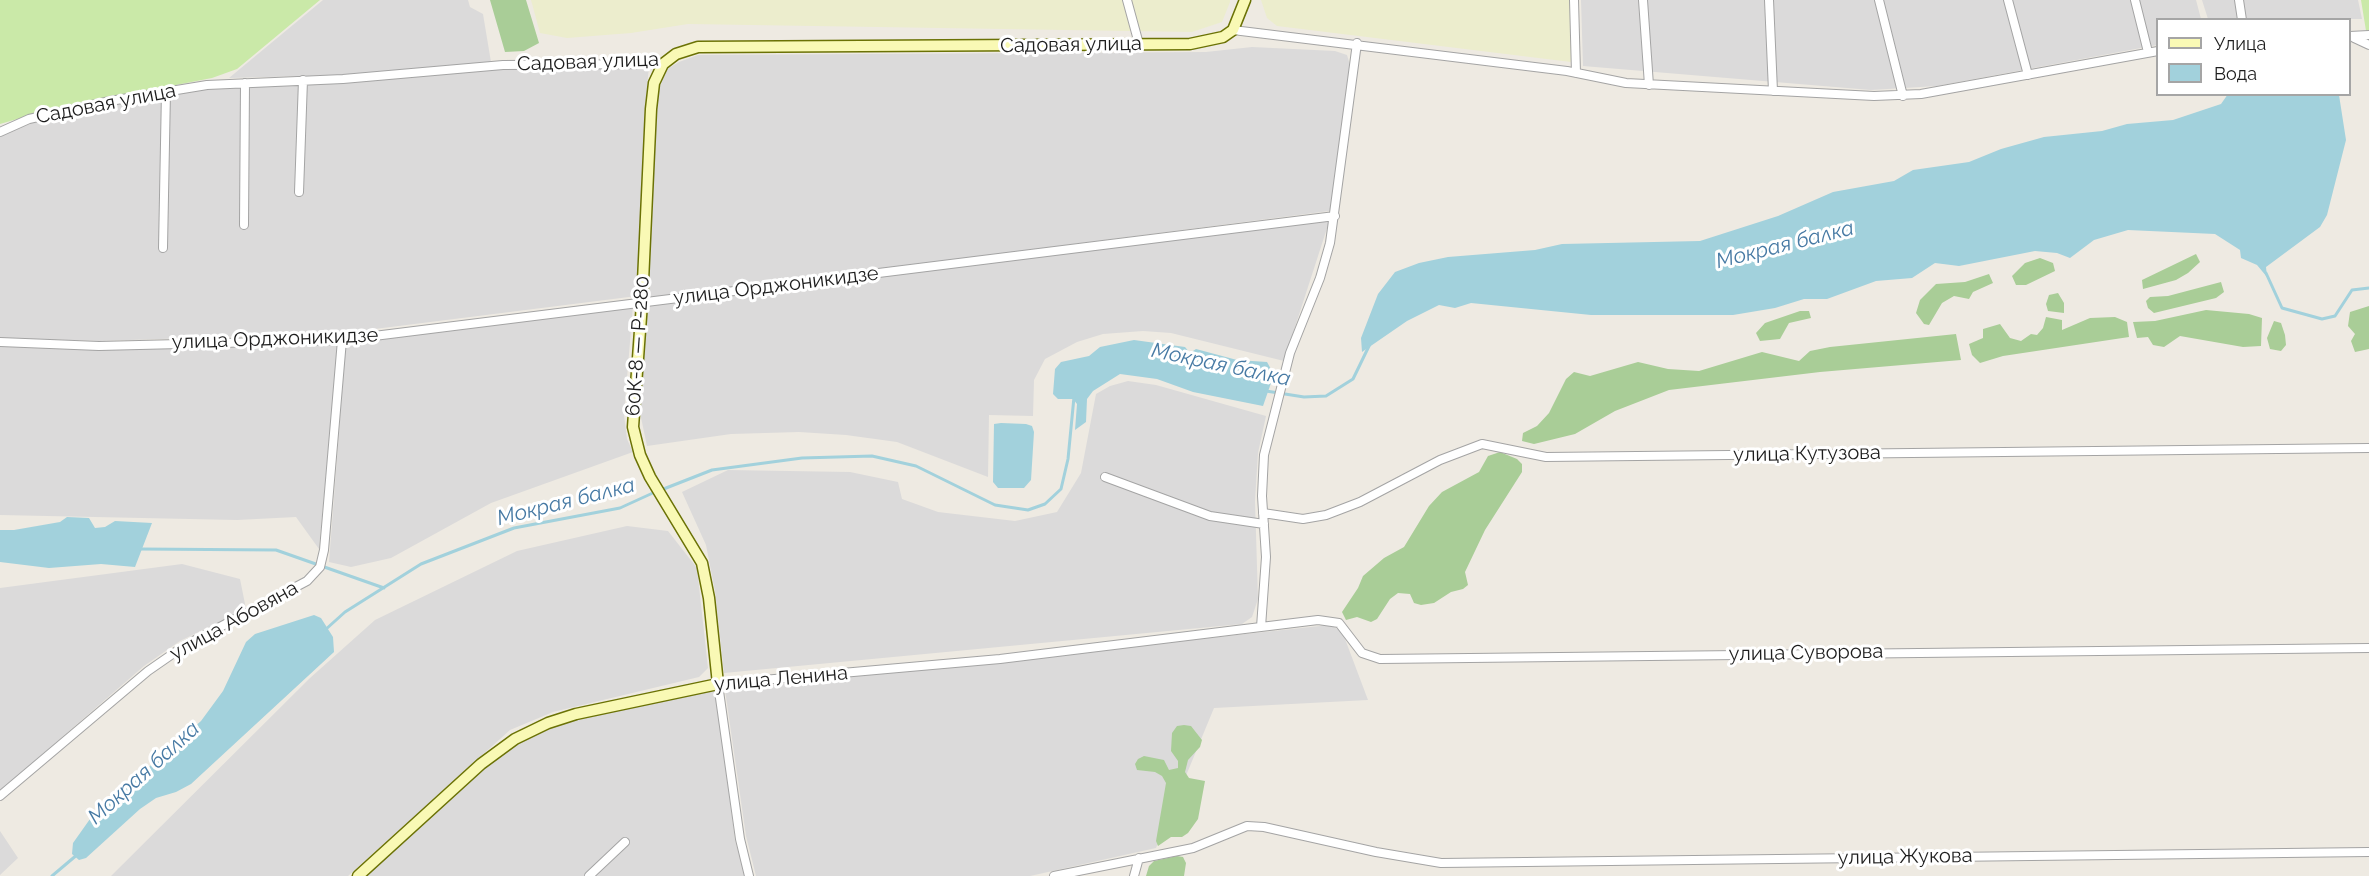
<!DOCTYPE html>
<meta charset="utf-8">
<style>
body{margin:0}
#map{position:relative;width:2369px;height:876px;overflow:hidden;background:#eeeae2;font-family:Raleway,sans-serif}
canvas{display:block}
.legend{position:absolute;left:2156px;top:18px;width:195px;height:78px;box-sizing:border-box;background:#fff;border:2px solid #a5a5a5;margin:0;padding:8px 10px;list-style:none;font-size:18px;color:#1d1d1d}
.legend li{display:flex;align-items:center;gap:12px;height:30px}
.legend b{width:30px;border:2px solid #a5a5a5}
</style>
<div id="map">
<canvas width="2369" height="876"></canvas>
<ul class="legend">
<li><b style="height:8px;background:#f9f9b5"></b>Улица</li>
<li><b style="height:16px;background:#a2d1dc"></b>Вода</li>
</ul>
</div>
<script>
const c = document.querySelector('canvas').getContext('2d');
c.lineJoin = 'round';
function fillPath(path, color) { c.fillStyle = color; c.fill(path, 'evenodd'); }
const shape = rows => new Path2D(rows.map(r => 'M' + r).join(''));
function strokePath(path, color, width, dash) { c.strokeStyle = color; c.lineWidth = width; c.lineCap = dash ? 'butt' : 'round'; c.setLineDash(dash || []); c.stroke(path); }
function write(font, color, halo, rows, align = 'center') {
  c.font = font + ' Raleway,sans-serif'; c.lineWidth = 6; c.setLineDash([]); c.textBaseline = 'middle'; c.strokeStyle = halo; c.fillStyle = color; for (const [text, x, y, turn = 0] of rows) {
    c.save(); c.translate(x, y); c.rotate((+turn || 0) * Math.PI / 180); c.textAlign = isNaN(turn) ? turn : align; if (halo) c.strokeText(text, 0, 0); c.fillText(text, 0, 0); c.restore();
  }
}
const residential = shape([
 [323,0,468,0,470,7,483,14,491,62,344,75,229,78],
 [1581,0,2196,0,2201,19,2158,20,2157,45,1937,86,1871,90,1583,66],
 [2202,0,2358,0,2362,19,2208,19],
 [1252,47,1335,51,1347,55,1350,65,1333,202,1329,211,648,299,655,111,660,86,667,69,679,62,698,55,1206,52],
 [649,67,645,106,637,296,343,333,100,341,0,338,0,136,32,123,111,105,209,89,500,69],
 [1330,219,1284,361,1171,333,1143,331,1103,334,1077,342,1045,359,1034,380,1033,416,989,415,988,477,897,442,846,435,799,432,731,434,647,446,639,408,647,305],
 [633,305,624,415,627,439,633,452,491,503,391,558,351,567,329,562,346,341],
 [338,343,319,549,296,517,237,520,0,515,0,345],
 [1128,381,1156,385,1266,416,1258,453,1255,501,1258,599,1252,617,1242,624,724,673,715,591,706,545,682,492,728,470,850,472,898,482,902,499,938,512,1015,521,1057,512,1081,473,1096,394,1110,386],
 [627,526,668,531,697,568,708,668,699,677,553,712,510,730,348,876,111,876,310,678,375,620,517,551],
 [182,564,240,579,246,609,180,641,144,666,0,791,0,588],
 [1329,625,1342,631,1368,700,1214,708,1156,848,1030,876,756,876,746,836,725,690],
 [715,686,735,840,745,876,366,876,484,768,520,742,560,723],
 [0,831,18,858,0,875]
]);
const farmland = shape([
 [531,0,1230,0,1230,2,1222,22,1192,32,688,24,631,33,567,38,540,33],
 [1261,0,1570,0,1571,62,1277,26,1267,18]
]);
const grass = shape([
 [0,0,320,0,237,69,212,78,52,109,0,124],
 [2361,0,2369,0,2369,43,2368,43]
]);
const forest = shape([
 [490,0,526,0,539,43,524,51,505,52],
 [2196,254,2200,262,2188,273,2176,280,2143,289,2142,280],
 [2040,258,2053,263,2055,271,2026,285,2016,285,2012,276,2025,263],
 [1989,274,1993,283,1973,292,1969,299,1954,296,1942,303,1929,325,1924,324,1916,313,1920,300,1936,284,1965,282],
 [2221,282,2224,292,2216,298,2154,313,2148,308,2146,301,2150,297,2168,296],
 [2058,293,2064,303,2064,313,2048,311,2046,304,2049,295],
 [2369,306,2369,349,2355,352,2351,341,2355,334,2348,326,2350,312],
 [2206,310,2249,314,2262,318,2261,346,2243,347,2180,336,2164,347,2153,345,2148,337,2137,338,2133,322,2155,321],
 [1800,311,1809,311,1811,318,1789,323,1780,339,1760,341,1756,333,1765,323],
 [2046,317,2062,320,2062,330,2090,318,2115,317,2127,322,2129,337,2003,356,1980,363,1972,355,1969,344,1983,338,1983,329,2000,324,2010,338,2021,341,2031,334,2037,335,2043,328],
 [2274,321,2281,323,2285,335,2286,345,2281,351,2270,349,2267,338],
 [1956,334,1961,360,1820,372,1669,390,1615,411,1575,434,1534,444,1522,441,1523,433,1537,426,1549,413,1566,379,1574,372,1590,376,1638,362,1668,369,1699,371,1762,352,1799,361,1810,351,1830,347],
 [1500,452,1517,459,1522,464,1522,472,1485,530,1465,572,1468,585,1463,589,1451,592,1434,603,1421,605,1414,603,1410,594,1398,593,1390,599,1377,619,1371,622,1357,617,1346,620,1342,612,1358,588,1363,576,1384,558,1404,547,1429,506,1442,492,1479,472,1488,456],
 [1184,725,1191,726,1202,740,1200,747,1188,760,1185,772,1189,778,1205,781,1198,819,1188,833,1182,837,1171,837,1158,846,1156,841,1166,783,1162,776,1155,772,1137,770,1135,764,1138,759,1144,756,1164,760,1169,770,1178,768,1178,761,1171,751,1172,733,1177,726],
 [1177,856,1183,857,1186,863,1184,876,1146,876,1149,866,1154,861]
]);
const water = shape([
 [2228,94,2339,95,2346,140,2327,215,2320,227,2266,267,2267,277,2257,265,2241,258,2240,250,2215,234,2128,230,2094,240,2070,258,2057,253,2035,251,1959,266,1935,263,1912,278,1876,281,1827,299,1804,299,1775,308,1733,315,1591,315,1471,303,1455,308,1439,305,1407,321,1362,352,1361,338,1378,294,1395,272,1419,263,1448,257,1535,250,1562,244,1700,241,1778,216,1833,192,1894,181,1913,170,1969,162,2001,149,2044,137,2102,131,2127,124,2173,120,2221,104],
 [1134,340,1185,347,1190,353,1196,349,1237,360,1267,362,1272,371,1271,383,1263,406,1193,392,1157,379,1120,374,1093,391,1087,399,1086,422,1075,430,1077,404,1073,399,1058,399,1053,394,1055,369,1061,362,1089,356,1100,347],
 [1001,423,1026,424,1032,426,1034,432,1031,480,1024,488,998,488,993,482,994,424],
 [67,517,89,518,95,528,105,527,115,521,152,523,135,567,101,564,49,568,0,562,0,530,14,530,60,522],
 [314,615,321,618,333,637,334,652,191,784,176,792,156,798,140,809,86,858,79,860,72,854,73,843,90,819,201,721,223,691,246,642,255,634]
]);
const stream = shape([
 [2266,273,2282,308,2322,319,2335,316,2352,290,2369,288],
 [1266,391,1304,397,1326,396,1353,379,1370,344],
 [661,490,712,470,802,458,872,456,916,466,995,505,1028,510,1045,504,1061,489,1068,459,1074,397],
 [140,549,276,550,384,588],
 [325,630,345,612,421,564,514,528,620,508,655,492],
 [52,876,78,854]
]);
const street = shape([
 [1127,0,1139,44],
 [1574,0,1576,73],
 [1643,0,1649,85],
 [1769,0,1773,91],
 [1879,0,1903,96],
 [2008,0,2028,75],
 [2135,0,2148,52],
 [2239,0,2242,20],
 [1233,30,1567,71,1626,83,1874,96,1921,94,2158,51],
 [2350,36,2369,35],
 [2354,38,2369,45],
 [0,132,29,119,110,101,207,85,343,79,503,65,663,64],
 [299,192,303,80],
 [244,225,245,83],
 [163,248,166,91],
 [0,342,99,346,342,340,1335,216],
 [1105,477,1210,516,1264,524],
 [1263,513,1303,519,1326,515,1360,502,1440,460,1482,444,1546,457,2369,448],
 [1261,627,1266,557,1262,496,1264,455,1290,353,1320,278,1330,243,1357,43],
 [0,796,148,671,184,646,307,581,320,567,324,550,342,340],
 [589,876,625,842],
 [749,876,740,839,718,684,1000,659,1318,620,1339,623,1362,653,1380,659,2369,648],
 [1054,876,1193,848,1247,826,1264,827,1376,852,1441,863,2369,852],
 [1134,876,1139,858]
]);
const secondary = shape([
 [358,876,481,764,515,739,548,723,576,714,718,684,709,598,702,563,650,477,640,455,633,427,642,303,651,109,654,83,663,64,676,54,698,47,1190,44,1223,37,1233,30,1245,0]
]);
const streetNames = [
 ["Садовая улица",1071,45,-1],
 ["Садовая улица",588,62,-2],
 ["Садовая улица",106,104,-11],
 ["улица Орджоникидзе",776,286,-7],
 ["улица Орджоникидзе",275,339,-2],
 ["60К-8 — Р-280",638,346,-86],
 ["улица Кутузова",1807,454,-1],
 ["улица Абовяна",234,621,-29],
 ["улица Суворова",1806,653,-1],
 ["улица Ленина",781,679,-5],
 ["улица Жукова",1905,857,-1]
];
const waterNames = [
 ["Мокрая балка",1785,245,-14],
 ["Мокрая балка",1221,365,12],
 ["Мокрая балка",566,502,-14],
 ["Мокрая балка",144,773,-42]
];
fillPath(residential, '#dbdada');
fillPath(farmland, '#ecedcd');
fillPath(grass, '#cae9a8');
fillPath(forest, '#a9cd97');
fillPath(water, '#a2d1dc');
strokePath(stream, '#a2d1dc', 3);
strokePath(street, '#a4a4a4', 10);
strokePath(secondary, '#6b7205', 13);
strokePath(street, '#fff', 8);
strokePath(secondary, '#f9f9b5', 10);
write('20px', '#1d1d1d', '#fff', streetNames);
write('italic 21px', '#477aa4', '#fff', waterNames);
</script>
